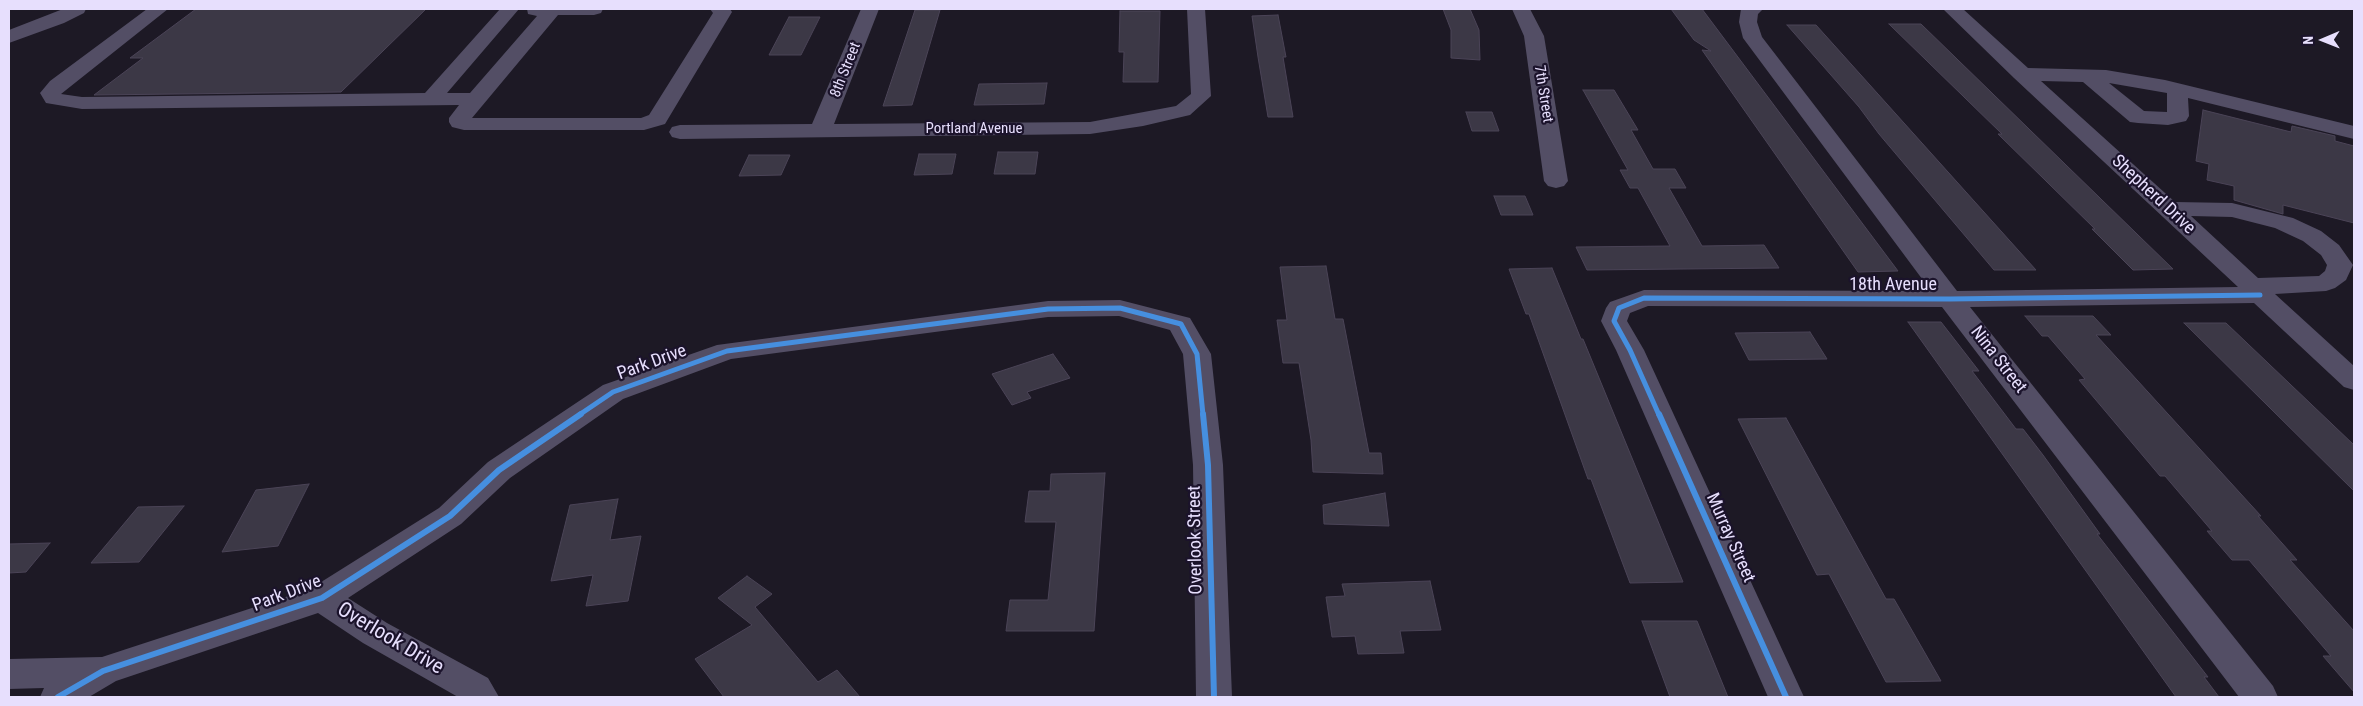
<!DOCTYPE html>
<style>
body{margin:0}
#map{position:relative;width:2363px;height:706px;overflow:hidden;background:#1d1925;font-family:"Roboto Condensed",sans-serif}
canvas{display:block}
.frame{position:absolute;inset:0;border:10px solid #e7dffd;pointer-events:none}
.north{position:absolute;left:2298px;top:15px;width:50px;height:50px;-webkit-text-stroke:4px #1b132b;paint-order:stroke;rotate:269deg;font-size:14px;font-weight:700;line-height:20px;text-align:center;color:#e7dffd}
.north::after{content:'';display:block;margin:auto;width:18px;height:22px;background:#e7dffd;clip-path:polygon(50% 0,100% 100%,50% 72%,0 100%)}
</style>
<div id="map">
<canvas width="2363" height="706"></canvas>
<div class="frame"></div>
<div class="north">N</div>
</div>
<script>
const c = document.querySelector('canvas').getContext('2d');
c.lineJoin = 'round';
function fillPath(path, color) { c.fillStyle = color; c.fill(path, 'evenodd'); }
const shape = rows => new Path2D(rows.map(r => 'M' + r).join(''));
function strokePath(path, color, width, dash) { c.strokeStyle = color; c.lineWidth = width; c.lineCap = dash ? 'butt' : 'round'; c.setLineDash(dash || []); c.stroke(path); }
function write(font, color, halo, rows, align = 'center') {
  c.font = font + ' "Roboto Condensed",sans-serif'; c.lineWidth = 4.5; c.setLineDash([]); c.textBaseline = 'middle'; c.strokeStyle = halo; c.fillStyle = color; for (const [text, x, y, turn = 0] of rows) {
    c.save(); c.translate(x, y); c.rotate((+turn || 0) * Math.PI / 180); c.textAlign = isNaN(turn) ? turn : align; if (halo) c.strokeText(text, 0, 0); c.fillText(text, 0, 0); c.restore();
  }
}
const building = shape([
 [196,9,426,9,341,92,94,95,143,58,130,58,196,9],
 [1443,9,1470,9,1479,30,1480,60,1451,58,1451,30,1443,9],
 [1671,9,1702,9,1898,271,1858,272,1702,50,1711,51,1694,40,1671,9],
 [915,10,940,10,912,105,883,106,915,10],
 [1120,11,1160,11,1158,82,1123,82,1124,52,1119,52,1120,11],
 [1278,15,1286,57,1283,57,1293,117,1268,117,1258,57,1252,16,1278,15],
 [789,17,820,17,801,55,769,55,789,17],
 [1889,24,1921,24,2173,269,2133,270,2092,229,2095,229,1998,134,2002,134,1889,24],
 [1787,25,1816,25,2036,270,1994,270,1879,134,1859,107,1787,25],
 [1047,83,1044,104,974,105,979,84,1047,83],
 [1583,90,1614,90,1638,130,1631,130,1653,169,1675,169,1686,188,1669,188,1702,246,1764,245,1779,268,1587,270,1576,247,1670,246,1638,188,1630,188,1620,170,1628,170,1583,90],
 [2203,110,2291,132,2292,126,2335,136,2335,141,2354,146,2354,223,2283,205,2283,214,2234,200,2234,186,2207,180,2209,164,2196,161,2203,110],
 [1466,112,1492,112,1499,131,1472,131,1466,112],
 [998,152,1038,152,1035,174,994,174,998,152],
 [919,154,956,154,952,174,914,175,919,154],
 [749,155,790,155,781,175,739,176,749,155],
 [1494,196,1525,196,1533,215,1501,215,1494,196],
 [1326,266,1335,319,1343,319,1369,453,1381,453,1383,474,1313,472,1311,440,1299,363,1283,363,1277,320,1287,320,1280,267,1326,266],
 [1552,268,1581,339,1583,339,1683,582,1630,583,1591,479,1588,479,1529,314,1526,314,1509,269,1552,268],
 [2025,316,2093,316,2111,335,2096,335,2261,516,2258,516,2297,560,2290,560,2354,631,2354,692,2323,656,2331,656,2249,560,2232,560,2207,531,2212,531,2165,476,2160,476,2079,380,2085,379,2048,336,2042,336,2025,316],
 [1908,322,1941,322,1979,371,1972,371,2016,429,2023,429,2043,455,2100,534,2097,534,2208,677,2204,677,2219,697,2176,697,1908,322],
 [2184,323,2226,323,2354,445,2354,491,2184,323],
 [1810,332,1827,359,1749,360,1735,333,1810,332],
 [1053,354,1070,378,1027,392,1031,398,1012,405,992,374,1053,354],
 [1786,418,1886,599,1894,599,1941,681,1886,682,1829,574,1817,575,1738,419,1786,418],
 [1105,473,1094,631,1006,631,1010,600,1048,600,1056,522,1025,522,1029,491,1050,491,1051,474,1105,473],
 [309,484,278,546,222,552,256,490,309,484],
 [1385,493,1389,526,1324,524,1323,505,1385,493],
 [618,499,610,540,641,536,628,601,586,606,593,575,551,581,570,505,618,499],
 [184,506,139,562,91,563,138,507,184,506],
 [50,543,26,572,9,573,9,544,50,543],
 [747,576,772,594,755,607,818,682,837,670,860,697,724,697,695,659,752,625,718,598,747,576],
 [1430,581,1441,630,1400,631,1404,653,1358,654,1355,636,1332,637,1326,597,1345,596,1342,584,1430,581],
 [1642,621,1697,621,1728,697,1670,697,1642,621]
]);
const minor = shape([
 [63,9,86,9,84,13,64,23,9,43,9,30,63,9],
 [147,9,168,9,61,94,82,97,425,93,500,9,519,9,447,93,470,93,537,16,528,14,527,9,603,9,601,13,594,15,558,15,472,118,641,118,649,115,713,13,710,9,730,9,732,12,665,124,644,130,464,130,452,127,449,122,449,118,459,105,82,109,46,103,40,93,50,81,147,9],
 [861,9,879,9,834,124,1090,122,1176,106,1191,94,1187,9,1205,9,1211,96,1190,115,1143,126,1090,134,680,139,672,137,669,132,672,127,680,125,812,124,861,9],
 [1512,9,1530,9,1544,36,1568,181,1564,186,1556,188,1548,186,1544,181,1524,36,1512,9],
 [1741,9,1763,9,1758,14,1757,22,1762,37,1957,291,2238,287,2014,78,1943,9,1963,9,2028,68,2106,70,2165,80,2354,126,2354,139,2188,98,2189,116,2186,121,2168,125,2138,123,2130,122,2083,82,2041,81,2175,202,2232,203,2293,218,2321,231,2339,245,2353,265,2346,280,2335,288,2326,291,2275,294,2354,366,2354,390,2344,387,2254,303,1970,307,2273,686,2278,697,2239,697,1942,307,1648,306,1630,313,1627,321,1644,350,1804,697,1768,697,1616,350,1601,321,1606,308,1610,302,1644,290,1931,291,1743,38,1739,22,1741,9],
 [2109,83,2167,93,2167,112,2144,111,2109,83],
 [2191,216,2232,217,2275,228,2303,241,2321,255,2327,265,2325,271,2319,276,2258,278,2191,216],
 [1120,300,1190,318,1211,354,1223,465,1232,697,1196,697,1193,465,1183,354,1170,330,1119,316,1048,317,731,359,623,399,510,478,461,524,348,598,387,623,488,678,499,697,458,697,363,643,318,613,116,681,89,697,40,697,44,688,9,689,9,659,102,657,310,589,439,508,488,462,603,385,717,345,1048,301,1120,300]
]);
const cyclewayFar1 = shape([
 [579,415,613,392,727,351,1048,309,1120,308,1181,324,1197,354,1203,415],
 [1659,415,1630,350,1614,321,1619,308,1644,298,1950,299,2260,295]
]);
const cycleway = shape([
 [1203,414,1208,465,1214,697],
 [1659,414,1786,697],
 [58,697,103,671,322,598,450,516,499,470,581,414]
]);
const farStreetnames = [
 ["8th Street",846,70,-68],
 ["7th Street",1543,94,81],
 ["Portland Avenue",974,129]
];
const streetNames = [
 ["Shepherd Drive",2153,195,43],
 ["18th Avenue",1893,285],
 ["Nina Street",1998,360,52],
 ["Park Drive",652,363,-20],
 ["Murray Street",1730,538,66],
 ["Overlook Street",1196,540,-91],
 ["Park Drive",287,594,-21]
];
const nearStreetnames = [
 ["Overlook Drive",390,639,31]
];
fillPath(building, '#3c3846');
strokePath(building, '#4b4457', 1);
fillPath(minor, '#534e65');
strokePath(cyclewayFar1, '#468fdf', 5);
strokePath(cycleway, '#468fdf', 6);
write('15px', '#e7dffd', '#1b132b', farStreetnames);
write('18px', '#e7dffd', '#1b132b', streetNames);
write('21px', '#e7dffd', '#1b132b', nearStreetnames);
</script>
